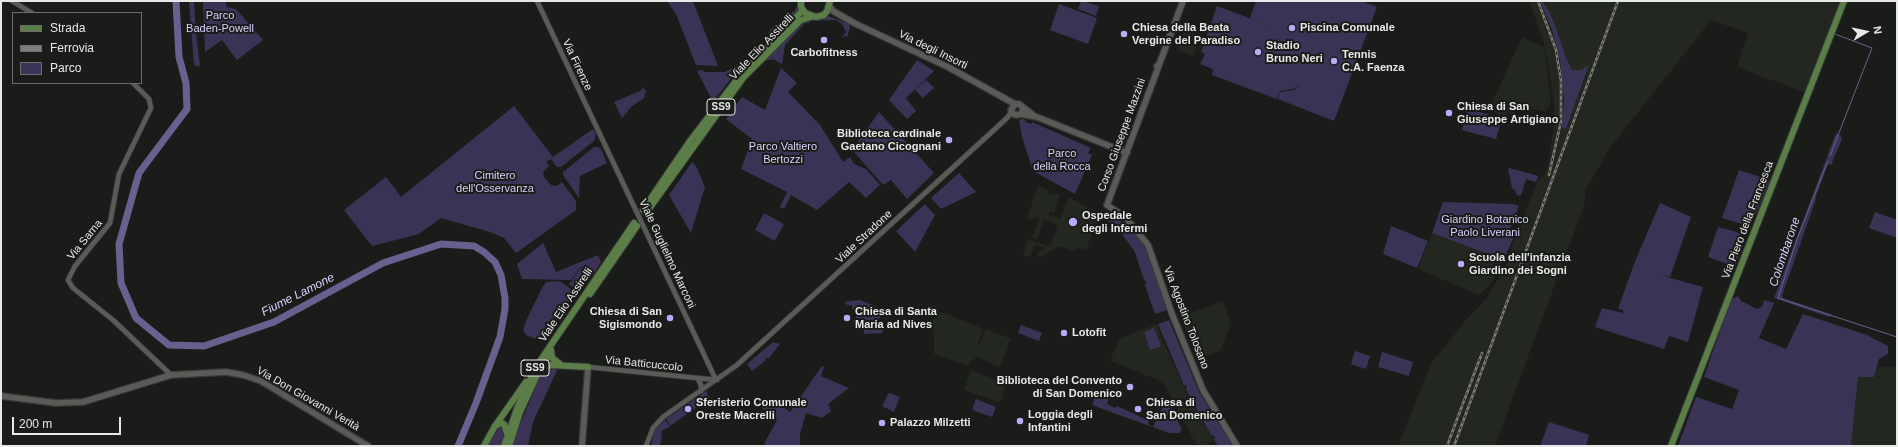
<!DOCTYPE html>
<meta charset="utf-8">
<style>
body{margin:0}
#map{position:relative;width:1898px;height:447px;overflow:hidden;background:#1a1c19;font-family:Arial,sans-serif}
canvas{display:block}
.frame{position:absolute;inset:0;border:2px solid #e8e9e7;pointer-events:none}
.legend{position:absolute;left:12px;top:12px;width:130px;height:72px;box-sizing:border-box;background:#1a1c19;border:1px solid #6c6e6b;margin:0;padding:5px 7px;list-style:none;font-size:12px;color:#e8e9e7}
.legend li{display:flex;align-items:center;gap:8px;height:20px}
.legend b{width:20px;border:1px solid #6c6e6b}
.north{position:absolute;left:1846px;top:12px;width:40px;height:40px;-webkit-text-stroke:3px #1a1c19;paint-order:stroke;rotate:81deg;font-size:11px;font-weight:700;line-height:16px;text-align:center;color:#e8e9e7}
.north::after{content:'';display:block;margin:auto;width:14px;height:18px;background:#e8e9e7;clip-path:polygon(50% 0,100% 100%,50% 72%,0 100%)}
.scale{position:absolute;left:12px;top:417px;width:109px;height:18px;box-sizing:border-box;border:2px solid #e8e9e7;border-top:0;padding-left:5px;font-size:12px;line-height:14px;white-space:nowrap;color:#e8e9e7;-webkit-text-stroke:3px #1a1c19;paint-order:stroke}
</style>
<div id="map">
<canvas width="1898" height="447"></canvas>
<div class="frame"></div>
<ul class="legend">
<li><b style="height:5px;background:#5b7d48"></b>Strada</li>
<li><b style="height:5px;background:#7e7f7d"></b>Ferrovia</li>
<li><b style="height:11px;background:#3b3356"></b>Parco</li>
</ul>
<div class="north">N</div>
<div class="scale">200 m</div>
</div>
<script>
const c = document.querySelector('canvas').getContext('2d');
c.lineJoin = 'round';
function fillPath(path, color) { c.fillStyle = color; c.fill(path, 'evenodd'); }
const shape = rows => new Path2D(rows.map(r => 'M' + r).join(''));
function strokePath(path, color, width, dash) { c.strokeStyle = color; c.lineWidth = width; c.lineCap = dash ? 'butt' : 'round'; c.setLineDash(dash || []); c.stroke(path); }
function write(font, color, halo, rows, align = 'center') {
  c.font = font + ' Arial,sans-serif'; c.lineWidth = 4; c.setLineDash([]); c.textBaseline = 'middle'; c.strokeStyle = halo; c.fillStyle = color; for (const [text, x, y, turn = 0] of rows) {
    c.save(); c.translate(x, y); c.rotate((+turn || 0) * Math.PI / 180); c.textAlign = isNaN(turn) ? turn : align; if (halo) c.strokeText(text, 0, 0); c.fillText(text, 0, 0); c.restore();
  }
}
const built = shape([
 [1529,1,1540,1,1557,45,1564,84,1562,128,1566,129,1589,66,1581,70,1573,70,1565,55,1558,33,1542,1,1847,1,1812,95,1737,67,1748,33,1711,20,1609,149,1585,191,1585,202,1572,238,1495,446,1398,446,1431,363,1467,319,1487,298,1507,262,1516,233,1539,178,1542,179,1548,166,1553,129,1554,109,1551,79,1543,40],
 [1184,30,1200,36,1193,56,1177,50],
 [1522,37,1544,47,1551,102,1545,112,1519,105,1514,115,1508,112,1506,117,1489,110],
 [1038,186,1049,190,1048,193,1052,195,1054,192,1060,195,1054,213,1050,212,1049,215,1052,216,1052,214,1060,219,1069,197,1096,212,1094,217,1098,218,1086,250,1077,247,1075,251,1060,246,1039,258,1037,253,1044,248,1035,245,1030,257,1023,255,1028,239,1048,246,1051,244,1058,225,1044,220,1037,240,1032,238,1039,219,1034,217,1033,220,1027,218],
 [1432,233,1504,260,1491,284,1479,295,1418,269],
 [1223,301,1231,323,1221,350,1197,360,1182,320,1184,316],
 [941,312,984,329,978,343,980,344,986,329,1011,339,1000,367,976,357,973,361,971,360,969,366,934,354,934,332,931,322],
 [1157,324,1164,344,1184,386,1186,387,1185,389,1188,396,1211,436,1214,437,1214,440,1204,446,1196,444,1163,382,1110,361,1119,339],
 [1878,367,1897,367,1897,446,1851,446,1858,376,1874,377],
 [971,370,1006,384,1000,403,964,390]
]);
const green = shape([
 [189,1,194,1,196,34,200,65,198,67,194,65],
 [203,1,225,1,227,7,236,9,263,40,237,60,222,40,205,52],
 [667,1,693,1,718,66,696,65,676,14],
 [1081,1,1099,6,1096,16,1078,9],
 [1256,1,1361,1,1377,7,1334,121,1278,99,1280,92,1294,90,1299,85,1293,89,1280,91,1277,99,1212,75,1213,69,1200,64,1205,54,1201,52,1217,6,1281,30,1250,18],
 [1540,1,1542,1,1550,13,1558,33,1565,55,1572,70,1581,70,1589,65,1566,129,1562,128,1564,99,1560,60,1552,30],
 [798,4,799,10,772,37,768,33,775,25,778,27,793,11,794,12],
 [1059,4,1097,18,1088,44,1050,30],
 [828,16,849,24,850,28,847,37,845,36,841,38,846,32,842,24,836,20,809,21,809,23,805,23,785,45,782,64,773,59,761,62,804,20],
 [747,59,748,60,735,73,713,102,697,71,703,70,704,72,725,72],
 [917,60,934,71,906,98,916,111,907,119,889,100],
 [781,68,797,83,788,92,820,125,843,162,850,157,854,164,866,169,880,185,866,198,849,182,817,210,791,195,784,209,780,207,787,192,741,169,752,139,726,119,742,97,765,110],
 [926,80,934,88,923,98,915,90],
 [641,87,646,90,644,98,632,106,622,118,614,102,642,90],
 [514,106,553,157,593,129,596,134,594,141,561,167,557,167,551,159,546,162,549,166,543,172,544,177,551,185,557,186,562,182,576,201,576,210,516,253,504,238,490,232,441,218,419,234,372,246,344,210,386,177,401,197],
 [1468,109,1502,118,1496,139,1462,130],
 [879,112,934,173,907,199,891,180,883,185,854,152,854,147],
 [1023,119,1026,120,1025,122,1031,124,1032,122,1091,148,1088,153,1092,155,1075,194,1033,171,1022,137,1019,120],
 [1836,133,1841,136,1842,139,1831,165,1828,164,1816,196,1816,199,1782,296,1783,298,1833,315,1829,317,1774,298],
 [594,147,598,147,601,149,607,163,580,176,579,198,563,175,563,172],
 [692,162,696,166,705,187,691,233,669,195],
 [1508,168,1517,170,1538,176,1536,182,1526,179,1522,193,1520,196,1517,195,1515,190,1512,188],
 [1739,170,1770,180,1756,214,1749,222,1742,224,1722,218],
 [959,173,976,192,941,209,931,198],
 [1443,202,1513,204,1519,206,1508,234,1514,236,1504,260,1432,233],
 [1660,203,1691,217,1670,277,1659,273,1670,278,1703,287,1688,342,1669,336,1664,349,1595,327,1602,308,1623,313,1623,310,1618,309,1634,264],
 [925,204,935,215,915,252,896,231],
 [1875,212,1897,220,1897,238,1869,228],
 [764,213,784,224,775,241,755,230],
 [1113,215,1133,230,1146,249,1167,310,1155,314,1145,285,1147,282,1144,280,1135,252,1120,231,1121,227,1108,221,1110,216],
 [1391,226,1428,241,1417,268,1383,254],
 [1718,227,1737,232,1741,235,1744,242,1735,267,1708,257],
 [543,243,556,272,598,255,601,262,593,275,581,267,571,280,522,279,517,264],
 [581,268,590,274,578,291,569,284],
 [555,281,561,282,572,290,571,301,546,338,542,339,533,338,526,335,523,330,526,321,542,288,546,282],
 [1738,296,1741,301,1757,309,1762,307,1764,300,1774,303,1759,338,1786,349,1803,314,1867,335,1888,346,1888,354,1879,359,1874,377,1858,377,1851,446,1678,446,1696,397,1732,409,1739,390,1704,377,1731,300],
 [860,300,877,307,875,311,882,314,877,322,882,326,883,333,864,334,863,327,860,327,859,324,854,325,853,320,856,319,856,315,855,309,852,309,852,305,847,305,844,302],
 [1169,320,1199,392,1233,446,1218,446,1214,440,1215,436,1211,435,1189,395,1186,389,1187,386,1184,385,1158,324],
 [1021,325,1042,333,1039,341,1018,333],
 [1154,328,1161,346,1150,350,1144,332],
 [773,342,780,344,769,358,766,358,765,361,752,371,747,364],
 [1355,351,1370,356,1366,369,1351,364],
 [1382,352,1413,362,1409,376,1378,367],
 [822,366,824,367,821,376,849,388,828,404,831,411,822,418,806,413,800,434,800,446,768,446,764,444,777,420,762,408,771,398,790,412],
 [555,367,558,368,533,422,528,446,511,446,542,372,546,368],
 [1098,389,1110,394,1107,404,1115,408,1117,406,1149,421,1148,424,1153,427,1166,400,1182,429,1179,433,1169,433,1092,405],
 [706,391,710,398,670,426,666,419],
 [890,393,900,397,894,412,882,406,888,394],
 [976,399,996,407,992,417,972,410],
 [665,420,670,427,661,431,662,435,660,446,651,446,655,430],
 [1549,422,1589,435,1586,446,1540,446],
 [501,425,506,430,502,446,486,446]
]);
const stream = shape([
 [1830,156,1872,48,1835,34],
 [1828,161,1797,239,1778,298,1897,337]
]);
const river = shape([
 [176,1,179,57,186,83,187,109,139,173,119,244,121,283,136,318,169,345,204,346,274,322,383,263,441,244,474,246,484,252,495,262,501,275,505,298,505,309,500,337,476,403,458,446]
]);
const tertiary = shape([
 [12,1,32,13],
 [537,1,716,380],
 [133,83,149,99,151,108,119,174,110,223,75,266,68,280,73,288,113,320,171,375],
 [588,367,717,380],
 [698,379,701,385,701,391],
 [646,446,653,428,663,417,737,365,1007,118,1012,111]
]);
const secondary = shape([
 [1183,1,1159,65,1157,66,1158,68,1107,205,1125,217,1148,245,1172,314,1203,390,1237,446],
 [830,7,833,11,856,24,948,67,1015,104],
 [1023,108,1022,113,1018,115,1013,114,1011,110,1015,104,1019,104,1033,115],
 [1021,114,1037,117,1127,153],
 [1,396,56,403,83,402,171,375,226,372,243,375,261,381,368,446],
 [582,446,588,367]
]);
const primary = shape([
 [801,1,801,7,805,13,816,17,824,15,827,11,830,1],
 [746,69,803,10],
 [643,210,690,141,736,81],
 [646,213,743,78,801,20,811,17],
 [590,294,637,226],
 [551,350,552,358,560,364],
 [541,371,551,365,588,367],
 [495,426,501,423,504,424,507,433],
 [484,446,495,426,526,382],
 [504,446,518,406,536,367,634,223],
 [509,446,520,412,537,375,548,356],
 [1671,446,1844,1]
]);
const rail = shape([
 [1538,1,1556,50,1561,81,1561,121,1549,175],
 [1447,446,1482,353],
 [1454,446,1618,1]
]);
const markers = [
 [1292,28,4,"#baaaf7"],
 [1124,34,4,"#baaaf7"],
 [824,40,4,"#baaaf7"],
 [1258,52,4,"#baaaf7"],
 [1334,61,4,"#baaaf7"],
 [1449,113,4,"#baaaf7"],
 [949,140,4,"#baaaf7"],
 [1073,222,5,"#baaaf7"],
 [1461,264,4,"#baaaf7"],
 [670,318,4,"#baaaf7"],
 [847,318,4,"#baaaf7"],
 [1064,333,4,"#baaaf7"],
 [1130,387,4,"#baaaf7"],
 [688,409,4,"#baaaf7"],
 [1138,409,4,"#baaaf7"],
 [1020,421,4,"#baaaf7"],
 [882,423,4,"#baaaf7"]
];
const shields = [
 [721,107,28],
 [535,368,28]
];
const shieldNames = [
 ["SS9",721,107],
 ["SS9",535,368]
];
const parkNames = [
 ["Parco",220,16],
 ["Baden-Powell",220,29],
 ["Parco Valtiero",783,147],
 ["Bertozzi",783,160],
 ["Parco",1062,154],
 ["della Rocca",1062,167],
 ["Cimitero",495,176],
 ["dell'Osservanza",495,189],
 ["Giardino Botanico",1485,220],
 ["Paolo Liverani",1485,233]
];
const poiNames = [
 ["Chiesa della Beata",1132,28],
 ["Vergine del Paradiso",1132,41],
 ["Piscina Comunale",1300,28],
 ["Stadio",1266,46],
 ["Bruno Neri",1266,59],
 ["Carbofitness",824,53,"center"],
 ["Tennis",1342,55],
 ["C.A. Faenza",1342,68],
 ["Chiesa di San",1457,107],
 ["Giuseppe Artigiano",1457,120],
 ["Biblioteca cardinale",941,134,"right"],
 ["Gaetano Cicognani",941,147,"right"],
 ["Ospedale",1082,216],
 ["degli Infermi",1082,229],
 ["Scuola dell'infanzia",1469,258],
 ["Giardino dei Sogni",1469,271],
 ["Chiesa di San",662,312,"right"],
 ["Sigismondo",662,325,"right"],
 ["Chiesa di Santa",855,312],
 ["Maria ad Nives",855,325],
 ["Lotofit",1072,333],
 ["Biblioteca del Convento",1122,381,"right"],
 ["di San Domenico",1122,394,"right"],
 ["Sferisterio Comunale",696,403],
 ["Oreste Macrelli",696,416],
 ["Chiesa di",1146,403],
 ["San Domenico",1146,416],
 ["Loggia degli",1028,415],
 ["Infantini",1028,428],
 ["Palazzo Milzetti",890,423]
];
const streetNames = [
 ["Viale Elio Assirelli",762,47,-46],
 ["Via degli Insorti",933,50,26],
 ["Via Firenze",577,65,65],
 ["Corso Giuseppe Mazzini",1122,135,-70],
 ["Via Piero della Francesca",1748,220,-69],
 ["Viale Stradone",864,237,-43],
 ["Via Sarna",85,240,-51],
 ["Viale Guglielmo Marconi",667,254,65],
 ["Viale Elio Assirelli",566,305,-56],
 ["Via Agostino Tolosano",1186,318,69],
 ["Via Batticuccolo",644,364,6],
 ["Via Don Giovanni Verità",308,399,30]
];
const waterNames = [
 ["Colombarone",1785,252,-71],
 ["Fiume Lamone",298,295,-27]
];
fillPath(built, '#22271f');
fillPath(green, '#3b3356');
strokePath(stream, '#6a608f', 1);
strokePath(river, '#6a608f', 7);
strokePath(tertiary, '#373937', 6);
strokePath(secondary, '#373937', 8);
strokePath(primary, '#373937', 8);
strokePath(tertiary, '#595b57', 4.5);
strokePath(secondary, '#595b57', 5.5);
strokePath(primary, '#5b7d48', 6);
strokePath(rail, '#7e7f7d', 2.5);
strokePath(rail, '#1a1c19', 1, [3]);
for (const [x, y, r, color] of markers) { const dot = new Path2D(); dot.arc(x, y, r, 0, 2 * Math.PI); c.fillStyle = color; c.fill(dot); strokePath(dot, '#1a1c19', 1.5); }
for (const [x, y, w] of shields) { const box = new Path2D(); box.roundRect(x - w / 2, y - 8, w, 16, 3); c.fillStyle = '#1a1c19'; c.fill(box); strokePath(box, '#e8e9e7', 1); }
write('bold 10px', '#e8e9e7', null, shieldNames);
write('11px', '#d9d1fe', '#1a1c19', parkNames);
write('bold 11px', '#e8e9e7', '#1a1c19', poiNames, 'left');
write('11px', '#e8e9e7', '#1a1c19', streetNames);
write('italic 12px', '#dad2ff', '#1a1c19', waterNames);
</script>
